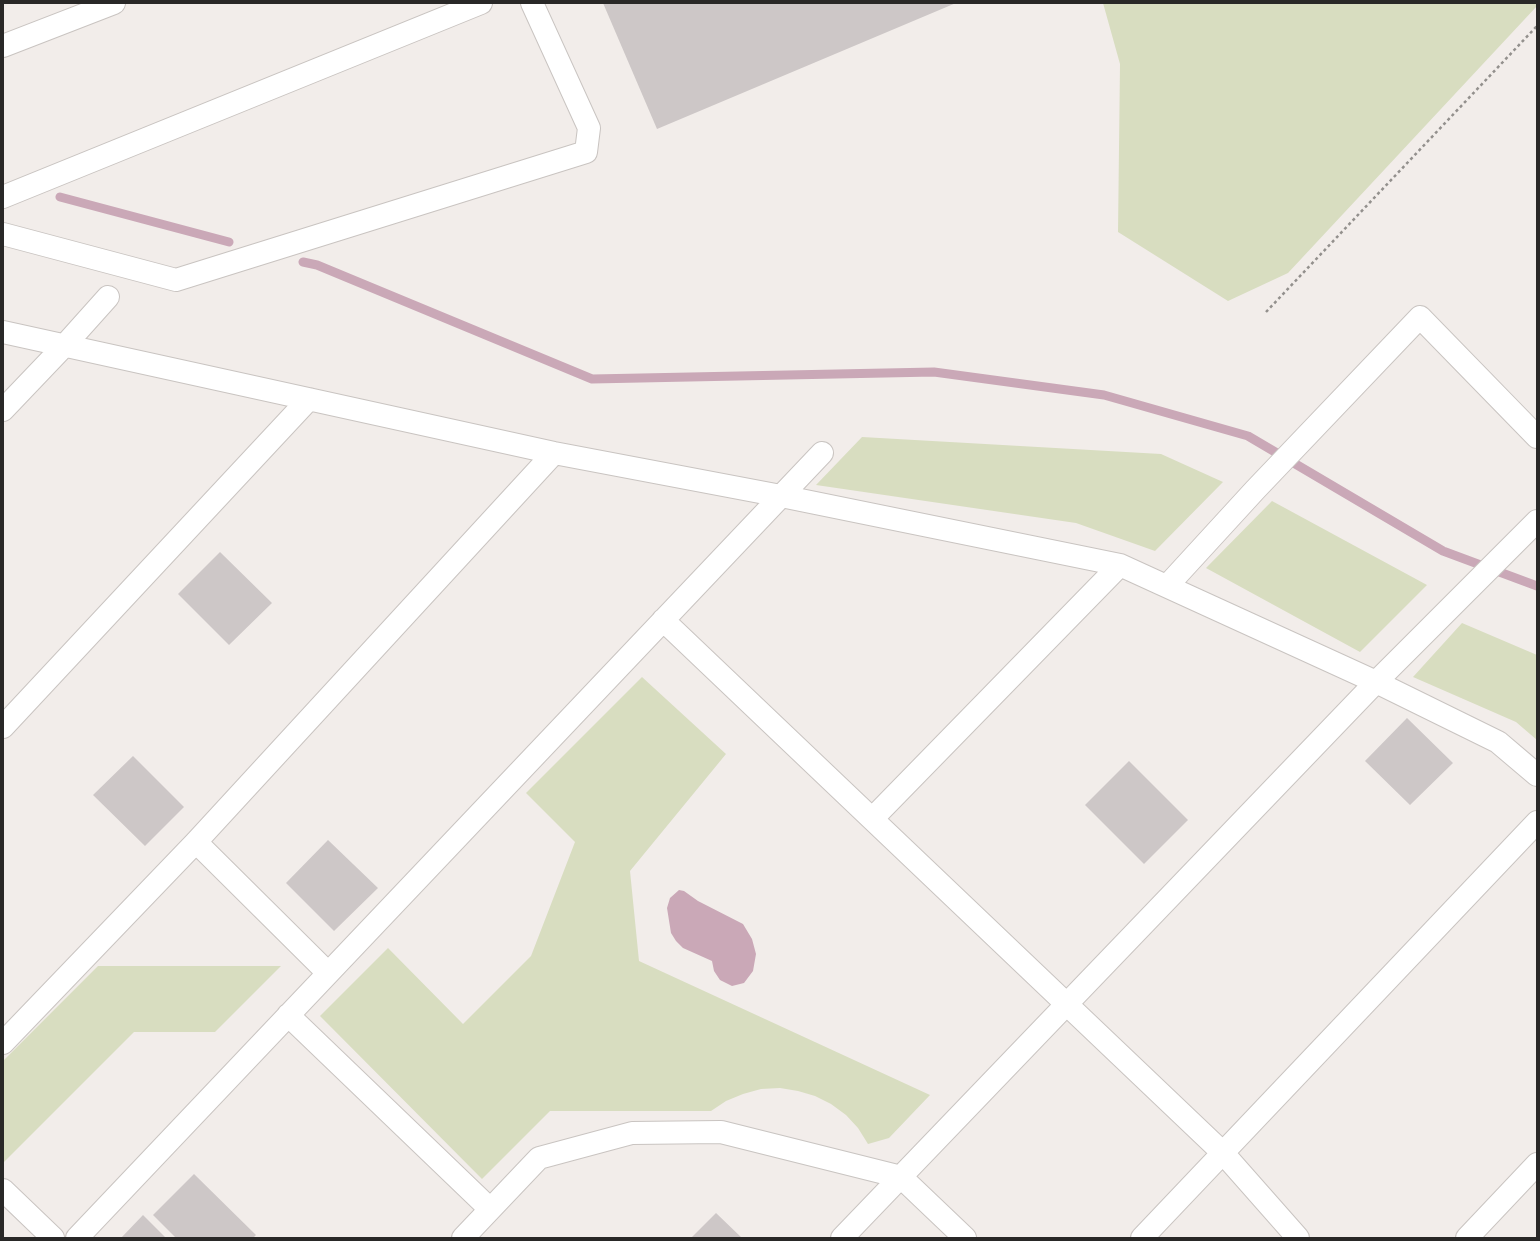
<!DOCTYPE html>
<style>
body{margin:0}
#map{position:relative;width:1540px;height:1241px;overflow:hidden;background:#f2edea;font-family:"IBM Plex Sans",sans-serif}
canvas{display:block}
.frame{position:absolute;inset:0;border:4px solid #292827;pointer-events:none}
</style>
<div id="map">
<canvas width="1540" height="1241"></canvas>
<div class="frame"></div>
</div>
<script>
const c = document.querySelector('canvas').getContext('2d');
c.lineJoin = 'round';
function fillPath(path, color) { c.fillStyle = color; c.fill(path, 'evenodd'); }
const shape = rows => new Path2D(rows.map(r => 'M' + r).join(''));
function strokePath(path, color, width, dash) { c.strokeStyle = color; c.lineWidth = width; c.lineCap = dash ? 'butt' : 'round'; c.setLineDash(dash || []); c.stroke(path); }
const green = shape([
 [1103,3,1537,3,1537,6,1288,273,1228,301,1118,232,1120,64],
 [862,437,1161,454,1223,482,1155,551,1076,523,816,485],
 [1272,501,1427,585,1360,652,1206,568],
 [1462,623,1537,655,1537,740,1516,722,1413,677],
 [642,677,726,754,630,871,639,961,930,1095,889,1138,868,1144,858,1128,846,1115,831,1104,815,1096,798,1091,780,1088,761,1089,743,1094,726,1101,711,1111,550,1111,482,1179,320,1016,388,948,463,1024,531,956,575,842,526,793],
 [98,966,281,966,215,1032,134,1032,3,1163,3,1061]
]);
const water = shape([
 [679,890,684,891,698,901,743,924,752,939,756,954,753,971,744,983,732,986,720,980,714,971,712,961,683,948,676,941,671,933,667,908,670,898]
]);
const stream = shape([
 [60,197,229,242],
 [303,262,317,265,592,379,934,372,1104,395,1248,436,1443,551,1537,586]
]);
const building = shape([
 [603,3,956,3,657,129],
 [220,552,272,603,229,645,178,594],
 [1407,718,1453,763,1410,805,1365,761],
 [133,756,184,807,145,846,93,795],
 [1129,761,1188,820,1144,864,1085,805],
 [328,840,378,888,334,931,286,883],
 [194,1174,256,1235,253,1238,176,1238,153,1215],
 [716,1213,742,1238,691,1238],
 [143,1215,166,1238,121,1238]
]);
const path = shape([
 [1266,312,1537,26]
]);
const minor = shape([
 [3,46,114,3],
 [3,197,481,3],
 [3,234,176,280,586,152,589,128,532,3],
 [3,332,554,453,781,496,1120,565,1376,682,1498,742,1537,775],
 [3,410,65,345,108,297],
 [1167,586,1255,490,1420,317,1537,437],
 [663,620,1223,1153,1298,1238],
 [3,727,309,399],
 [872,819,1120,565],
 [196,842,328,973],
 [288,1015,490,1209],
 [3,1043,196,842,554,453],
 [3,1190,53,1238],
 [77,1238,822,453],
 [463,1238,539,1158,632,1133,721,1132,901,1177,965,1238],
 [842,1238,1376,682,1537,521],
 [1142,1238,1537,822],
 [1467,1238,1537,1164]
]);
fillPath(green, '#d8ddc0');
fillPath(water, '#caa8b7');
strokePath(stream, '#caa8b7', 9);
fillPath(building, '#cdc7c7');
strokePath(minor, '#c9c4c1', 24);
strokePath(path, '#93908d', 2.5, [3, 3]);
strokePath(minor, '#fff', 22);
</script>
